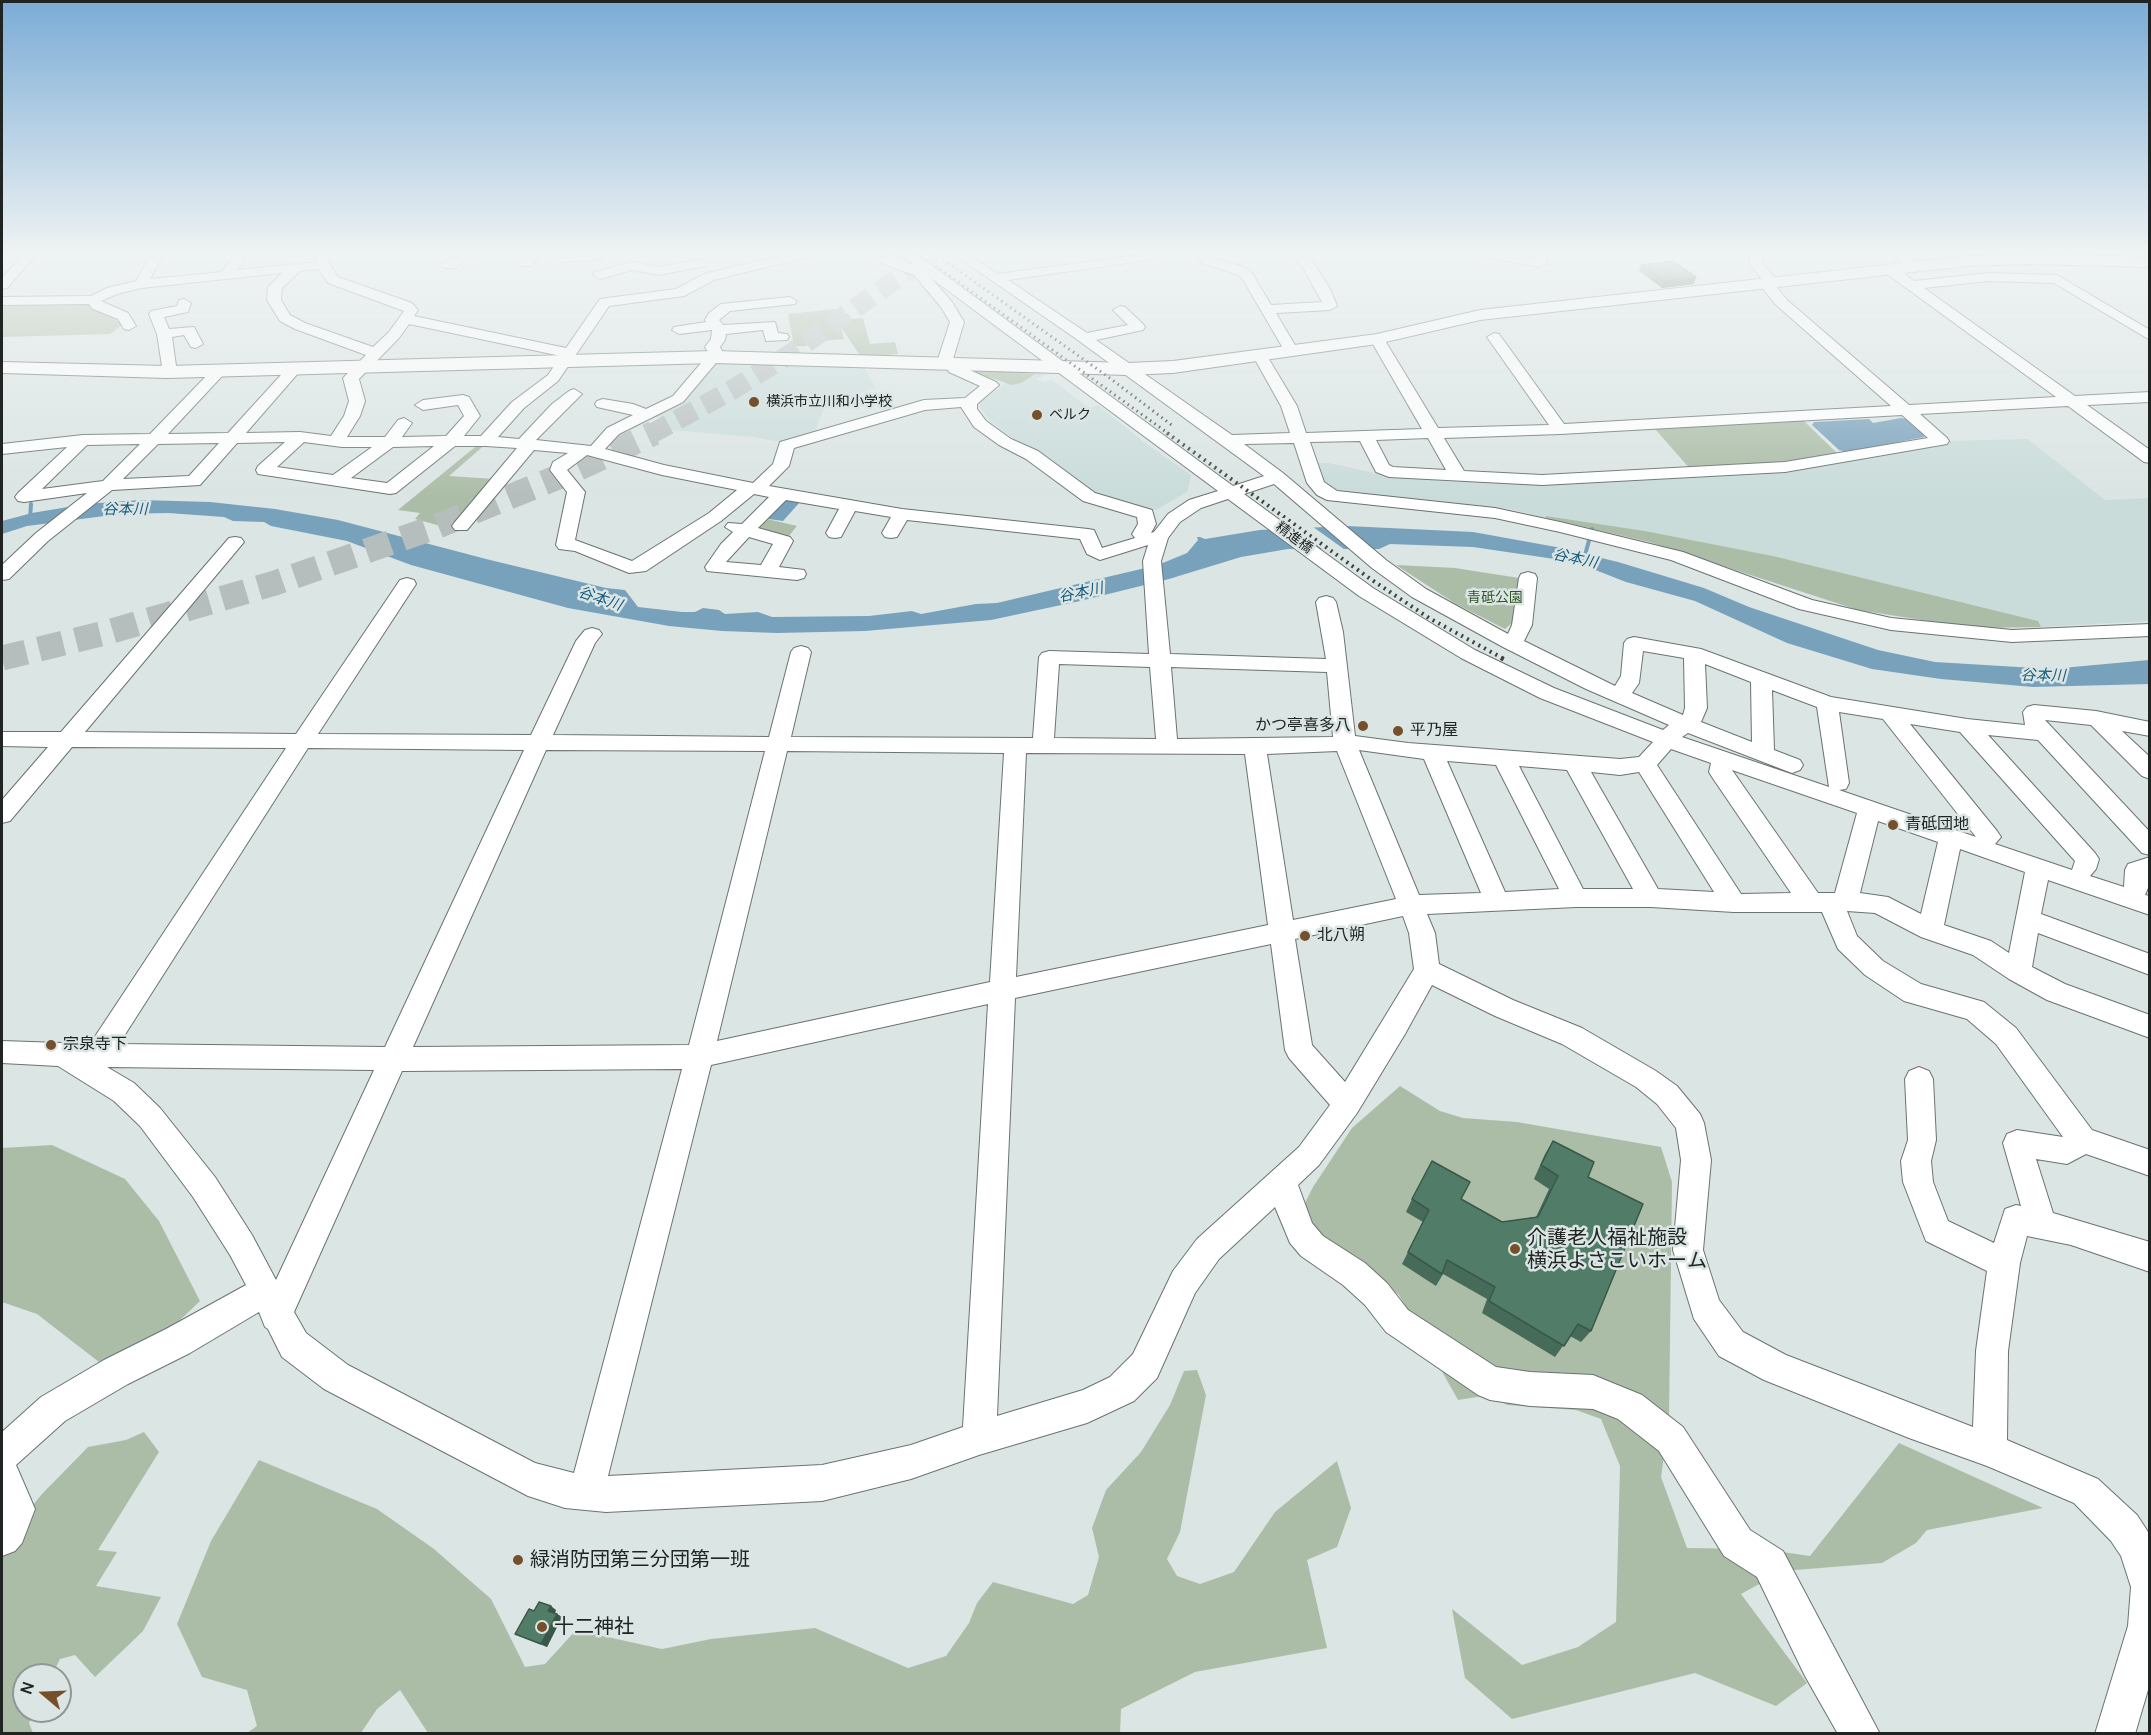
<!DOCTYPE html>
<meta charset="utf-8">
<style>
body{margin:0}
#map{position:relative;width:2151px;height:1735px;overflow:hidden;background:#dbe5e4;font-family:Manrope,sans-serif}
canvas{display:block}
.frame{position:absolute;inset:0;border:3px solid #202423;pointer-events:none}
.north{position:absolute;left:12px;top:1663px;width:60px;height:60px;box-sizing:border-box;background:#dbe5e4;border:2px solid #909897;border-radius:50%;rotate:289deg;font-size:16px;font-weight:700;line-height:24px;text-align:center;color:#202423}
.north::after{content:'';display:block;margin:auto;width:21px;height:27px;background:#76502c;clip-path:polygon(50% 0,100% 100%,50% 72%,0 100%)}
</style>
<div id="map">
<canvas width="2151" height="1735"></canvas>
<div class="frame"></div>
<div class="north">N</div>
</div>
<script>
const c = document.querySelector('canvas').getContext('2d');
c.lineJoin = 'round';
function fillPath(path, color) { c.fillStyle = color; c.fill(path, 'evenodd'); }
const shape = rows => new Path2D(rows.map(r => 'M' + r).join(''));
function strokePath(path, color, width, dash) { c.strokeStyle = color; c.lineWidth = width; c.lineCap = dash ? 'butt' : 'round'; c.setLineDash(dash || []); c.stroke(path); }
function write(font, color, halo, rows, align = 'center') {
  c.font = font + ' Manrope,"Noto Sans JP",sans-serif'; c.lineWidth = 5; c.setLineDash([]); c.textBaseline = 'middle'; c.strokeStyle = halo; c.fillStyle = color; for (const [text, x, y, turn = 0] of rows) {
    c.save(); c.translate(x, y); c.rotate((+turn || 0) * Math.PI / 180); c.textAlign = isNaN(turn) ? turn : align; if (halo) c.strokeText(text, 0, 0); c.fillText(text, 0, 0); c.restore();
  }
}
const built = shape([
 [719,361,862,364,876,388,825,405,813,437,786,443,754,437,660,429,667,420,647,416,680,399,710,364],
 [959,369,1037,372,1047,375,1037,379,1042,382,1052,380,1089,408,1098,405,1144,442,1191,475,1188,491,1156,510,1126,505,1098,496,1038,451,1014,439,990,421,978,404,1006,383],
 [2028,439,2105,500,2149,498,2149,621,2041,627,2038,621,1773,556,1645,531,1546,516,1546,518,1509,509,1336,491,1326,486,1318,476,1323,476,1318,463,1329,463,1384,475,1431,479,1435,481,1522,483,1627,480,1941,441]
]);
const green = shape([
 [33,300,86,301,110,314,122,325,110,334,2,337,2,303],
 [836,309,844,339,808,342,807,346,794,346,788,314],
 [848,313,851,319,863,318,870,344,895,342,898,354,861,357,843,330,839,314],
 [978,370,1035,374,1021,383,1012,385,974,372],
 [1804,421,1840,456,1801,463,1691,470,1655,429],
 [480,443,487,443,449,476,495,479,459,523,452,529,415,519,420,513,398,510],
 [1546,516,1645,531,1773,556,2038,621,2041,627,1973,628,1858,610,1649,542,1546,518],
 [763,518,797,526,788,537,754,529],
 [1396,565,1455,568,1519,578,1519,617,1505,629,1456,604],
 [1400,1086,1440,1111,1463,1118,1517,1122,1661,1147,1672,1182,1669,1420,1661,1477,1687,1548,1762,1549,1810,1556,1899,1443,2043,1508,1927,1530,1916,1543,1882,1563,1783,1571,1741,1594,1807,1683,1776,1706,1695,1673,1512,1719,1465,1678,1452,1609,1522,1665,1578,1647,1616,1622,1620,1466,1601,1419,1576,1410,1507,1405,1490,1395,1458,1400,1399,1295,1347,1252,1319,1242,1301,1211,1313,1187,1352,1128],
 [52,1145,125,1179,159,1221,200,1301,157,1342,99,1362,37,1314,2,1302,2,1148],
 [1197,1370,1206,1395,1180,1532,1167,1559,1177,1576,1200,1584,1234,1572,1275,1512,1337,1461,1351,1508,1337,1547,1307,1560,1327,1648,1195,1672,1121,1709,1120,1733,428,1733,400,1690,377,1709,361,1733,247,1733,257,1726,247,1690,202,1677,177,1624,211,1541,259,1460,377,1509,434,1549,491,1599,525,1667,545,1664,576,1630,662,1649,711,1639,815,1628,908,1668,946,1656,969,1623,977,1603,993,1582,1073,1604,1088,1595,1099,1557,1092,1528,1106,1490,1141,1452,1170,1405,1184,1371],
 [144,1432,159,1452,98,1550,117,1552,96,1586,161,1597,143,1631,95,1677,75,1655,60,1659,52,1675,24,1675,24,1711,35,1711,29,1723,33,1733,2,1734,2,1543,42,1494,88,1447,126,1440]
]);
const water = shape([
 [1901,418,1907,419,1924,435,1924,437,1847,452,1839,450,1812,425,1814,422,1869,419,1873,423],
 [140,500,210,502,275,509,338,520,486,559,606,588,625,590,638,607,682,612,695,612,703,608,719,610,725,614,758,612,772,617,869,616,912,611,921,614,976,604,997,603,1158,565,1187,553,1198,540,1197,537,1200,537,1205,539,1260,530,1347,526,1473,532,1556,547,1618,562,1704,588,1749,607,1878,650,1935,662,2051,669,2149,660,2149,684,2033,687,1941,679,1872,669,1787,643,1695,601,1626,582,1575,562,1473,547,1390,544,1379,549,1288,549,1241,557,1169,579,1080,601,991,620,865,631,777,633,722,631,669,626,568,608,411,565,347,541,271,526,264,522,233,521,224,517,168,513,120,514,27,526,2,534,2,521,32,513,86,504],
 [782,500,800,502,783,521,762,518]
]);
const pier = shape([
 [1309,524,1348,552,1326,552,1290,525]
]);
const stream = shape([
 [30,519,31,504],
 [1584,559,1592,529]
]);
const highwayTunnelFar1 = shape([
 [651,434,732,390,790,354,933,253]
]);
const highwayTunnel = shape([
 [2,658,105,633,275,583,438,526,573,471,654,433]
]);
const minor = shape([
 [25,253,38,253,7,288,2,289,2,278,25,253],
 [157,253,162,257,150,279,222,272,233,257,231,253,244,253,246,257,237,270,316,262,316,253,328,253,330,265,338,277,412,303,418,310,414,316,566,348,600,299,676,289,704,274,790,253,813,253,812,256,714,280,684,296,609,306,558,381,524,408,498,437,519,439,552,404,569,391,574,389,582,394,536,440,591,446,607,428,633,415,597,407,595,404,597,401,603,399,633,404,646,409,673,396,707,356,709,353,705,347,711,339,712,330,679,334,672,330,674,327,706,322,705,320,709,313,721,304,790,297,797,301,795,304,730,311,719,320,723,325,775,322,778,333,787,334,789,337,787,340,766,341,763,330,726,334,725,340,720,347,723,353,721,357,683,402,619,434,605,449,664,465,753,483,773,464,780,442,924,400,965,398,980,386,949,372,946,366,939,365,937,362,950,322,941,307,914,275,879,262,872,253,886,253,915,266,900,253,915,253,1233,486,1264,476,1075,338,952,253,967,253,998,274,1153,253,1154,256,1153,259,1148,260,1008,280,1087,333,1128,325,1113,310,1120,306,1125,307,1143,324,1145,327,1143,330,1096,340,1232,435,1290,433,1281,406,1253,356,1260,352,1267,356,1297,406,1306,433,1422,429,1370,339,1377,335,1384,339,1438,428,1549,425,1487,337,1494,333,1499,334,1564,424,1891,406,1775,304,1759,284,1763,281,1749,262,1750,253,1766,253,1762,257,1762,262,1779,283,1776,286,1787,300,1909,405,2056,397,1887,274,1885,271,1887,268,1897,268,1914,281,1988,273,2057,275,2150,330,2150,340,2054,283,1988,281,1924,288,2075,396,2150,392,2150,402,2087,405,2150,450,2150,463,2144,462,2068,406,1920,414,1947,438,1949,441,1947,444,1785,472,1542,485,1389,477,1376,472,1360,441,1310,442,1324,482,1337,491,1495,508,1560,522,1683,552,1812,600,1891,618,2012,630,2150,624,2150,636,2012,642,1891,630,1799,609,1671,560,1560,532,1495,518,1327,500,1317,495,1307,483,1294,443,1244,444,1283,473,1386,560,1426,589,1508,634,1512,625,1519,578,1521,574,1528,572,1535,574,1537,578,1532,625,1524,641,1615,686,1621,676,1624,643,1627,639,1634,637,1701,649,1831,697,1967,719,2025,725,2023,712,2027,707,2034,705,2096,711,2150,722,2150,736,2122,731,2150,757,2150,779,2142,776,2091,725,2045,720,2150,832,2150,855,2142,853,2038,740,1988,735,2095,853,2099,859,2096,869,2090,876,2124,887,2125,870,2128,864,2150,857,2148,888,2145,895,2150,896,2150,915,2048,880,2041,914,2150,954,2150,975,2038,933,2032,967,2065,984,2150,1015,2150,1038,2047,1000,2009,979,1973,955,1921,937,1875,913,1847,911,1857,936,1883,961,1921,984,1984,1002,2016,1028,2092,1130,2150,1150,2150,1176,2086,1154,2067,1164,2036,1159,2053,1213,2150,1242,2150,1272,2071,1245,2027,1236,2020,1263,2008,1351,2007,1440,2098,1479,2137,1515,2150,1535,2150,1683,2135,1734,2095,1734,2128,1626,2131,1587,2121,1556,2111,1541,2074,1503,1987,1466,1909,1438,1764,1380,1719,1356,1694,1319,1673,1250,1681,1160,1676,1128,1657,1104,1636,1087,1562,1044,1495,1016,1432,985,1405,1034,1357,1113,1319,1165,1298,1185,1312,1223,1323,1236,1365,1263,1387,1283,1408,1310,1496,1367,1530,1372,1593,1375,1642,1395,1683,1427,1750,1530,1783,1551,1880,1734,1838,1734,1805,1676,1757,1577,1724,1556,1659,1451,1618,1419,1593,1409,1530,1406,1490,1400,1478,1395,1386,1332,1365,1305,1343,1285,1301,1256,1290,1243,1275,1207,1219,1259,1195,1293,1157,1378,1134,1401,1087,1423,979,1455,911,1479,822,1501,606,1512,565,1508,528,1496,324,1389,282,1357,268,1329,265,1327,259,1312,190,1353,128,1384,65,1421,16,1465,35,1509,22,1543,15,1551,2,1556,2,1432,41,1397,104,1360,166,1329,246,1285,230,1255,193,1197,140,1126,114,1101,58,1066,2,1063,2,1041,90,1044,286,748,72,747,10,821,2,823,2,800,48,747,2,746,2,732,61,732,229,538,235,537,241,538,244,542,85,732,296,734,400,580,407,578,414,580,416,584,318,734,531,735,576,641,585,630,592,628,599,630,602,634,595,643,553,735,769,737,791,652,794,648,801,646,808,648,811,652,791,737,1033,738,1039,657,1042,653,1049,651,1149,654,1143,561,1148,545,1100,560,1087,554,1080,539,907,520,897,537,891,538,885,537,882,533,891,517,855,511,841,537,835,538,829,537,826,533,839,509,786,500,758,528,790,537,793,541,779,567,804,570,806,574,804,578,797,580,707,571,705,567,721,544,733,532,725,527,728,523,742,524,769,497,754,494,721,521,646,571,629,573,575,551,559,549,556,545,567,492,550,470,553,462,568,453,534,450,467,530,455,530,452,526,455,522,517,448,486,446,455,446,396,493,390,494,258,474,256,470,258,466,285,442,237,443,200,485,112,490,48,541,9,579,2,580,2,565,36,533,87,493,24,502,18,501,15,497,18,493,67,447,2,454,2,444,83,435,150,434,214,368,219,366,224,368,227,371,224,374,168,434,228,433,290,365,295,364,302,368,300,371,246,433,300,432,331,436,344,416,349,401,343,378,366,355,295,329,280,321,267,300,268,287,282,273,141,288,117,294,101,301,128,313,136,326,129,330,124,329,118,319,93,309,89,304,2,305,2,297,91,296,107,288,136,281,151,254,157,253],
 [318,269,328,283,404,311,389,332,373,347,305,323,290,315,281,300,282,288,300,271,318,269],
 [931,278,1218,491,1189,500,1168,514,1154,532,1151,533,1156,524,1152,510,1095,493,1038,451,1011,439,986,421,977,409,977,404,999,385,996,382,961,366,957,360,953,359,964,322,952,302,931,278],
 [409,324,561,356,548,375,512,402,481,436,464,436,480,416,469,397,463,395,423,400,415,405,423,410,458,405,464,416,446,436,402,437,412,423,404,418,398,420,385,437,347,437,360,416,365,401,359,379,399,338,409,324],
 [961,407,974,427,999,445,1026,459,1083,501,1137,517,1138,524,1132,534,1135,538,1102,548,1094,530,1088,529,902,509,769,486,789,466,794,448,925,410,961,407],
 [1902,415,1928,438,1785,462,1542,475,1464,471,1444,438,1560,434,1902,415],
 [1428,438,1446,470,1393,467,1389,465,1376,440,1428,438],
 [304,442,342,447,372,447,333,475,277,467,304,442],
 [219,443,189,476,123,479,158,444,219,443],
 [140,444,103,481,42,489,87,445,140,444],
 [434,446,387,483,351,478,393,447,434,446],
 [587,455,662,475,737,490,709,513,632,561,575,540,585,492,567,470,587,455],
 [1274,484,1372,568,1412,597,1503,647,1586,689,1669,725,1663,730,1554,688,1475,650,1373,588,1244,494,1274,484],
 [1228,499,1359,596,1461,658,1540,698,1653,742,1639,757,1620,759,1408,743,1355,736,1343,632,1336,602,1333,598,1326,596,1319,598,1316,602,1326,659,1170,654,1161,561,1168,538,1180,522,1201,508,1228,499],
 [749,537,773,544,761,565,726,562,749,537],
 [1643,651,1684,658,1685,708,1683,715,1632,693,1639,683,1643,651],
 [1059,664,1150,667,1156,739,1054,738,1059,664],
 [1705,664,1751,682,1752,742,1701,722,1707,708,1705,664],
 [1171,667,1327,672,1333,737,1177,739,1171,667],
 [1772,690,1817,707,1829,787,1682,737,1688,733,1784,770,1792,773,1800,770,1803,765,1800,760,1774,750,1772,690],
 [1839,712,1883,719,1976,837,1839,790,1846,789,1849,783,1839,712],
 [1910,724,1960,732,2075,861,2072,870,1995,844,2001,837,1997,831,1910,724],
 [308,748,524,750,385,1047,119,1044,308,748],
 [1671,749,1711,763,1709,772,1712,777,1791,893,1741,894,1657,765,1671,749],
 [546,750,765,751,689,1045,413,1047,546,750],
 [1359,750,1424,759,1481,893,1419,895,1359,750],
 [787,751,1004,753,990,982,717,1041,787,751],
 [1337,751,1396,899,1293,920,1267,754,1337,751],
 [1026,753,1245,754,1268,925,1016,977,1026,753],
 [1447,761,1496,765,1559,889,1505,892,1447,761],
 [1519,766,1567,770,1633,889,1583,889,1519,766],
 [1732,770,1857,813,1835,893,1818,893,1732,770],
 [1591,772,1620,775,1639,772,1714,892,1658,889,1591,772],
 [1878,821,1938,842,1921,914,1888,897,1860,893,1878,821],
 [1960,849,2025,872,2009,953,1991,941,1944,925,1960,849],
 [1576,907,1651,907,1734,912,1822,912,1838,949,1865,975,1904,1001,1967,1019,1996,1044,2063,1137,2017,1130,2007,1134,2003,1143,2021,1206,2016,1205,2005,1209,1994,1243,1948,1221,1933,1182,1931,1161,1936,1140,1933,1079,1929,1071,1919,1067,1909,1071,1905,1079,1908,1140,1901,1161,1903,1182,1922,1231,1926,1241,1987,1271,1976,1351,1973,1427,1786,1355,1743,1332,1719,1300,1703,1250,1711,1160,1704,1123,1700,1114,1677,1086,1656,1071,1582,1028,1513,1000,1439,964,1435,933,1427,914,1576,907],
 [1403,916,1409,933,1414,969,1345,1082,1312,1045,1295,939,1403,916],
 [1271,944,1285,1050,1289,1058,1330,1105,1299,1147,1197,1239,1173,1271,1133,1354,1110,1377,1083,1390,997,1416,1015,998,1271,944],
 [988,1004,963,1427,911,1445,822,1465,608,1476,711,1065,988,1004],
 [107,1067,374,1070,276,1280,252,1235,215,1177,160,1108,134,1083,107,1067],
 [682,1069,574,1473,535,1463,348,1365,306,1333,294,1312,402,1071,682,1069],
 [461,253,477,253,454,268,444,268,442,265,444,262,461,253],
 [529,253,543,253,530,266,520,266,518,263,529,253],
 [601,253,600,259,595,260,561,262,554,258,561,254,601,253],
 [1194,253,1208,253,1213,257,1246,268,1252,273,1271,305,1322,302,1302,266,1285,253,1300,253,1312,260,1330,289,1337,306,1330,310,1276,313,1299,352,1292,356,1287,355,1242,278,1236,274,1203,263,1194,253],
 [1479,253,1508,253,1533,258,1533,253,1545,253,1547,263,1540,267,1485,257,1479,253],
 [1891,253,1905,253,1923,268,1916,272,1911,271,1891,253],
 [700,259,707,263,705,266,659,275,632,270,600,279,593,275,595,272,632,262,659,267,700,259],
 [184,299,191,303,188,312,164,317,169,329,194,327,203,344,196,348,191,347,184,335,172,337,176,366,172,375,162,375,159,372,162,366,157,334,149,314,151,311,177,306,179,300,184,299]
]);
const major = shape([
 [2030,254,2150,257,2150,267,2030,264,1967,266,1480,320,1377,344,1173,373,1128,375,714,363,167,378,2,373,2,362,167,366,714,351,1128,363,1173,361,1377,334,1480,310,1967,256,2030,254]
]);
const railFar2 = shape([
 [918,253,1169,434],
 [934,253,1107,376,1173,426]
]);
const railFar1 = shape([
 [1167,433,1369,578,1429,618,1504,659]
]);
const rail = shape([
 [1501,658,1505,660]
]);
const wall = shape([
 [1641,265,1694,284,1662,288,1639,271],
 [1553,1141,1588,1177,1591,1331,1581,1342,1570,1336,1555,1357,1482,1313,1487,1299,1443,1274,1436,1286,1402,1264,1423,1222,1406,1212,1412,1199,1461,1199,1502,1222,1536,1217,1549,1189,1534,1179,1545,1154],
 [556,1610,555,1613,562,1617,547,1647,515,1634,534,1611]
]);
const shadedWall = shape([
 [1696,277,1694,284,1662,288,1664,281],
 [551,1606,556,1610,554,1614,548,1611],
 [557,1614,562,1617,547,1647,541,1644]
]);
const building = shape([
 [1673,261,1696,277,1664,281,1641,265,1673,261],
 [1553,1141,1594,1162,1588,1177,1643,1204,1591,1331,1578,1324,1564,1346,1489,1301,1495,1287,1447,1260,1442,1274,1408,1252,1429,1210,1412,1199,1432,1161,1470,1182,1461,1199,1502,1222,1538,1217,1558,1176,1541,1165,1553,1141],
 [539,1602,551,1606,548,1611,557,1614,541,1644,515,1634,529,1609,534,1611,539,1602]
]);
const markers = [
 [754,402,6,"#76502c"],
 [1037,415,6,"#76502c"],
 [1363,726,6,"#76502c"],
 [1398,731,6,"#76502c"],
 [1893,825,6,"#76502c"],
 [1305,936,6,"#76502c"],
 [51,1045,6,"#76502c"],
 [1515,1249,6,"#76502c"],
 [518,1560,6,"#76502c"],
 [542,1627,6,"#76502c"]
];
const farPoinames = [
 ["横浜市立川和小学校",766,402],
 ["ベルク",1049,415]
];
const farStreetnames = [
 ["精進橋",1294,538,37]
];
const farParknames = [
 ["青砥公園",1495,598]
];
const farWaternames = [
 ["谷本川",125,510],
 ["谷本川",1575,559,12],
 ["谷本川",1081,593,-12],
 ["谷本川",600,599,19],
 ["谷本川",2043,676,1]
];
const poiNames = [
 ["かつ亭喜多八",1351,726,"right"],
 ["平乃屋",1410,731],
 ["青砥団地",1905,825],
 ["北八朔",1317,936],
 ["宗泉寺下",63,1045]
];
const nearPoinames = [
 ["介護老人福祉施設",1527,1238],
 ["横浜よさこいホーム",1527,1261],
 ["緑消防団第三分団第一班",530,1560],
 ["十二神社",554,1627]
];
fillPath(built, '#c9dcda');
fillPath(green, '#acbda7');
fillPath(water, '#78a1bc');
fillPath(pier, '#dbe5e4');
strokePath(stream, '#78a1bc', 4);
strokePath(highwayTunnelFar1, '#b6bebd', 20, [20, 10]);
strokePath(highwayTunnel, '#b6bebd', 25, [25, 13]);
strokePath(minor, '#6b7372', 2);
strokePath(major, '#6b7372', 2);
fillPath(minor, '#fff');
fillPath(major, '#fff');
strokePath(railFar2, '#3c4140', 3, [1.5, 4]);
strokePath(railFar1, '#3c4140', 4, [2, 4.5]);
strokePath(rail, '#3c4140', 4.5, [3, 6]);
fillPath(wall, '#466c59');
fillPath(shadedWall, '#395849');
fillPath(building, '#517d68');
strokePath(building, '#395849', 1.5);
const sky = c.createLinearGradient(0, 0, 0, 496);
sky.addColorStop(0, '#7bacd6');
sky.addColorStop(0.51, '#eff3f3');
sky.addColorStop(1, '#eff3f300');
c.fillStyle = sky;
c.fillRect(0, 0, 2151, 496);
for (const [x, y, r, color] of markers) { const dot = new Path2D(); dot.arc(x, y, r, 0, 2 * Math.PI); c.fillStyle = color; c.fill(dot); strokePath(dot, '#dbe5e4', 2); }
write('14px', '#202423', '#dbe5e4', farPoinames, 'left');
write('14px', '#202423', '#dbe5e4', farStreetnames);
write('14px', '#325623', '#dbe5e4', farParknames);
write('italic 15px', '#165c81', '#dbe5e4', farWaternames);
write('16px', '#202423', '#dbe5e4', poiNames, 'left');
write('20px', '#202423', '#dbe5e4', nearPoinames, 'left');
</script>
